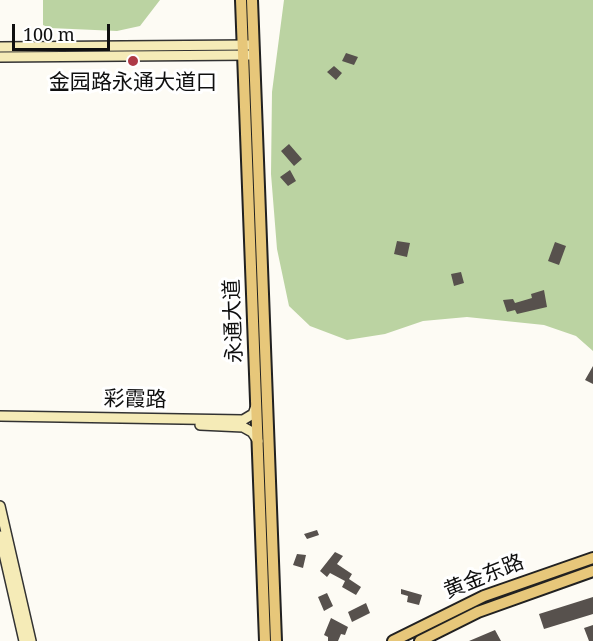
<!DOCTYPE html>
<meta charset="utf-8">
<style>
body{margin:0}
#map{position:relative;width:593px;height:641px;overflow:hidden;background:#fdfbf4;font-family:"Noto Serif",serif}
canvas{display:block}
.scale{position:absolute;left:12px;top:24px;width:98px;height:27px;box-sizing:border-box;border:3px solid #101010;border-top:0;padding-left:8px;font-size:18px;line-height:21px;white-space:nowrap;color:#101010;-webkit-text-stroke:4px #fff;paint-order:stroke}
</style>
<div id="map">
<canvas width="593" height="641"></canvas>
<div class="scale">100 m</div>
</div>
<script>
const c = document.querySelector('canvas').getContext('2d');
c.lineJoin = 'round';
function fillPath(path, color) { c.fillStyle = color; c.fill(path, 'evenodd'); }
const shape = rows => new Path2D(rows.map(r => 'M' + r).join(''));
function strokePath(path, color, width, dash) { c.strokeStyle = color; c.lineWidth = width; c.lineCap = dash ? 'butt' : 'round'; c.setLineDash(dash || []); c.stroke(path); }
function write(font, color, halo, rows, align = 'center') {
  c.font = font + ' "Noto Serif","Noto Sans SC",serif'; c.lineWidth = 6; c.setLineDash([]); c.textBaseline = 'middle'; c.strokeStyle = halo; c.fillStyle = color; for (const [text, x, y, turn = 0] of rows) {
    c.save(); c.translate(x, y); c.rotate((+turn || 0) * Math.PI / 180); c.textAlign = isNaN(turn) ? turn : align; if (halo) c.strokeText(text, 0, 0); c.fillText(text, 0, 0); c.restore();
  }
}
const forest = shape([
 [43,0,160,0,140,26,117,31,50,28,43,25],
 [284,0,593,0,593,351,576,336,544,325,467,317,423,321,385,334,347,340,310,326,289,306,277,249,271,174,272,92]
]);
const building = shape([
 [346,53,358,57,354,65,342,61],
 [334,66,342,73,336,80,327,72],
 [289,144,302,159,294,166,281,151],
 [290,170,296,181,288,186,280,177],
 [397,241,410,243,407,257,394,254],
 [555,242,566,246,559,265,548,261],
 [461,272,464,283,454,286,451,274],
 [544,290,547,307,517,314,515,310,507,312,503,300,513,299,515,303,532,298,531,294],
 [593,366,593,384,585,380],
 [317,530,319,535,307,539,304,534],
 [335,552,343,556,337,564,352,574,349,579,361,587,356,595,342,587,345,581,330,573,327,577,320,571],
 [297,554,306,555,303,568,293,565],
 [401,589,422,595,419,605,407,602,408,596,401,594],
 [327,593,333,606,324,611,318,597],
 [593,597,593,614,544,629,539,614],
 [366,603,370,613,352,622,348,612],
 [331,618,348,627,345,635,341,634,338,641,328,641,328,637,324,635],
 [593,625,593,641,589,641,584,628],
 [495,630,501,641,469,641]
]);
const secondary = shape([
 [0,47,249,45],
 [0,57,250,55],
 [0,416,243,420,253,414,256,406],
 [200,425,243,427,252,432,258,441],
 [0,506,31,641],
 [0,536,24,641]
]);
const primary = shape([
 [241,0,265,641],
 [252,0,276,641],
 [393,641,484,596,593,558],
 [420,641,478,612,593,571]
]);
const markers = [
 [133,61,6,"#ae3945"]
];
const poiNames = [
 ["金园路永通大道口",133,83]
];
const streetNames = [
 ["永通大道",234,321,-92],
 ["彩霞路",135,400,1],
 ["黄金东路",484,577,-22]
];
fillPath(forest, '#bbd3a2');
fillPath(building, '#57514d');
strokePath(secondary, '#323232', 12);
strokePath(primary, '#212121', 14);
strokePath(secondary, '#f5ebb7', 9);
strokePath(primary, '#e7c77a', 10);
for (const [x, y, r, color] of markers) { const dot = new Path2D(); dot.arc(x, y, r, 0, 2 * Math.PI); c.fillStyle = color; c.fill(dot); strokePath(dot, '#fff', 2); }
write('21px', '#101010', '#fff', poiNames);
write('21px', '#101010', '#fff', streetNames);
</script>
